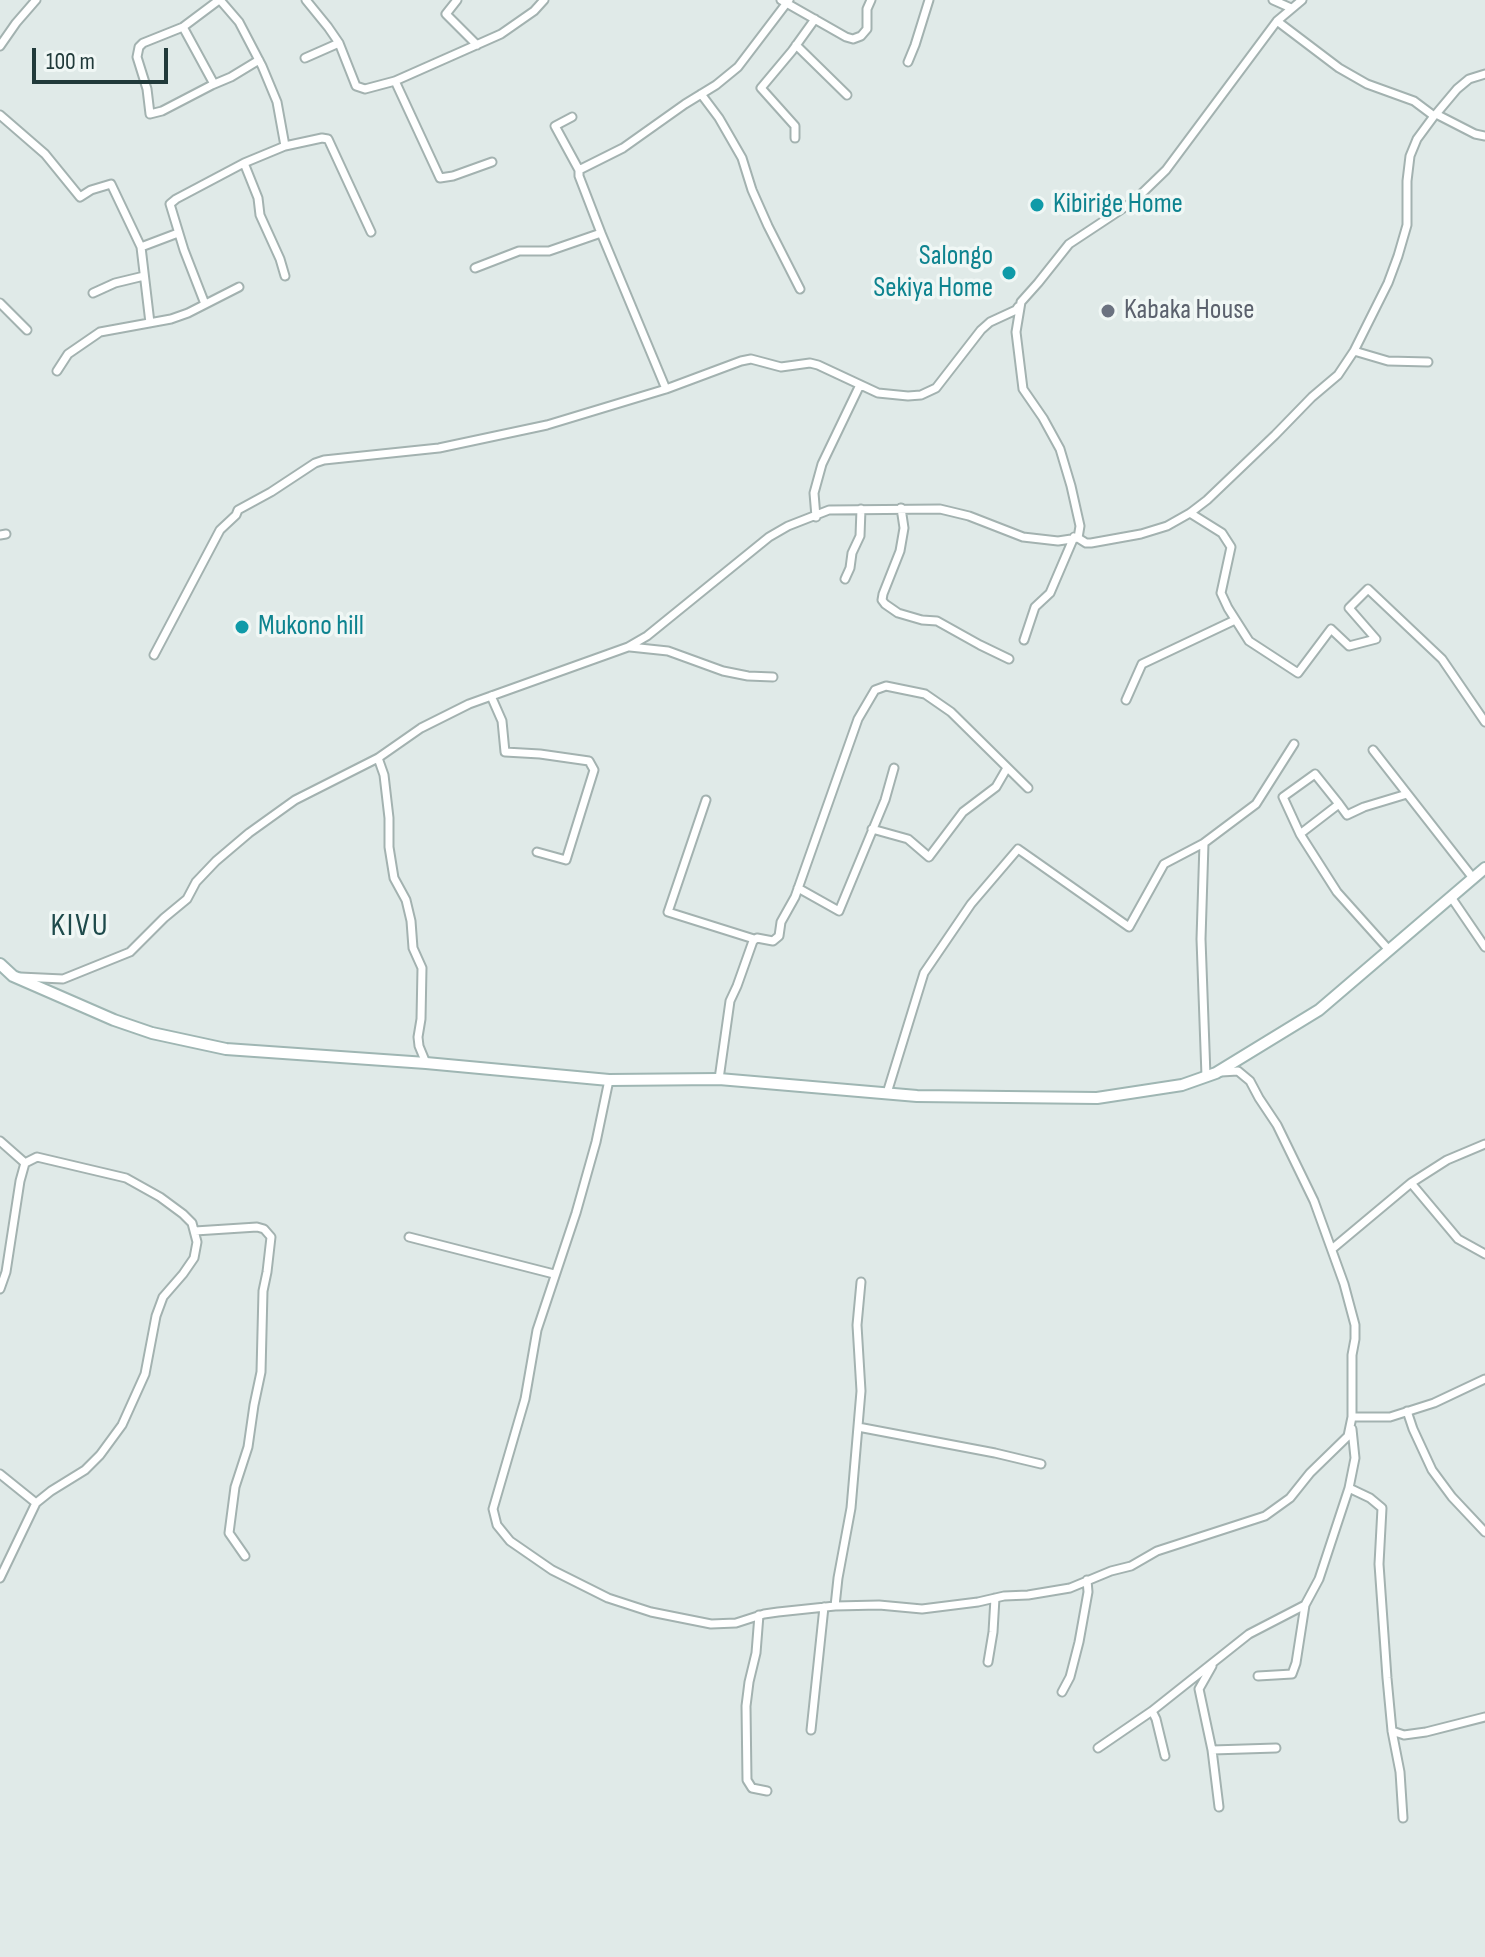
<!DOCTYPE html>
<style>
body{margin:0}
#map{position:relative;width:1485px;height:1957px;overflow:hidden;background:#e0eae8;font-family:"Sofia Sans Condensed",sans-serif}
canvas{display:block}
.scale{position:absolute;left:32px;top:48px;width:136px;height:36px;box-sizing:border-box;border:4px solid #213a3a;border-top:0;padding-left:10px;font-size:24px;line-height:28px;white-space:nowrap;color:#213a3a;-webkit-text-stroke:6px #f0f7f5;paint-order:stroke}
</style>
<div id="map">
<canvas width="1485" height="1957"></canvas>
<div class="scale">100 m</div>
</div>
<script>
const c = document.querySelector('canvas').getContext('2d');
c.lineJoin = 'round';
const shape = rows => new Path2D(rows.map(r => 'M' + r).join(''));
function strokePath(path, color, width, dash) { c.strokeStyle = color; c.lineWidth = width; c.lineCap = dash ? 'butt' : 'round'; c.setLineDash(dash || []); c.stroke(path); }
function write(font, color, halo, rows, align = 'center') {
  c.font = font + ' "Sofia Sans Condensed",sans-serif'; c.lineWidth = 7; c.setLineDash([]); c.textBaseline = 'middle'; c.strokeStyle = halo; c.fillStyle = color; for (const [text, x, y, turn = 0] of rows) {
    c.save(); c.translate(x, y); c.rotate((+turn || 0) * Math.PI / 180); c.textAlign = isNaN(turn) ? turn : align; if (halo) c.strokeText(text, 0, 0); c.fillText(text, 0, 0); c.restore();
  }
}
const street = shape([
 [219,0,183,27,143,43,139,47,137,57,147,89,150,114,162,111,212,85,231,77,259,60],
 [220,0,239,22,262,66,277,102,285,146],
 [306,0,328,27,339,43,356,86,365,89,395,81,501,34,534,11,544,0],
 [457,0,446,14,477,45],
 [781,0,846,37,853,39,861,36,867,29,867,9,871,0],
 [1273,0,1291,8],
 [1277,21,1339,68,1367,84,1414,101,1434,116,1436,114,1475,134,1485,136],
 [183,27,214,84],
 [796,45,847,95],
 [0,46,16,23,36,0],
 [305,58,339,43],
 [908,62,915,45,929,0],
 [395,81,440,178,453,176,492,162],
 [701,94,719,118,742,158,752,190,768,226,800,289],
 [1436,114,1457,89,1469,79,1485,74],
 [0,115,45,154,80,197,91,190,111,184,141,247,150,323],
 [572,117,555,126,579,170],
 [795,138,795,126,761,88,792,51,815,19],
 [244,163,258,198,260,215,280,259,285,276],
 [141,247,178,233],
 [475,268,519,251,549,251,601,233],
 [93,293,115,283,144,276],
 [0,303,27,330],
 [205,304,184,250,170,204,176,199,244,163,285,146,322,138,328,139,371,232],
 [1354,351,1388,361,1428,362],
 [57,371,68,354,100,332,171,319,188,313,239,287],
 [666,389,601,233,579,176,579,170,623,148,685,104,716,85,738,67,789,0],
 [901,508,904,528,900,551,883,594,882,600,885,604,898,613,922,620,937,621,980,645,1009,659],
 [1190,513,1222,533,1231,547,1221,593,1228,608,1249,641,1298,673,1331,629,1349,646,1376,639,1349,608,1368,589,1442,659,1485,722],
 [816,517,814,493,822,464,859,387,863,386],
 [0,535,6,534],
 [1078,538,1086,543,1091,543,1141,534,1167,526,1190,513,1207,500,1275,435,1312,397,1338,375,1354,351,1388,283,1398,256,1407,225,1407,181,1410,156,1417,139,1434,116],
 [845,579,850,568,852,553,860,536,861,509],
 [1024,640,1035,607,1050,593,1074,537],
 [630,647,668,651,723,671,748,676,773,677],
 [154,655,220,530,236,515,238,510,271,492,315,463,324,460,439,448,547,425,666,389,741,361,751,359,781,367,810,363,818,365,878,393,908,396,921,395,936,388,981,330,990,322,1016,310,1018,307],
 [491,696,502,721,505,752,540,754,589,761,594,770,566,860,537,852],
 [1126,700,1142,664,1235,620],
 [1373,750,1473,878],
 [378,758,384,775,389,818,389,847,394,878,406,900,411,921,413,948,422,968,421,1019,418,1037,419,1046,426,1063],
 [706,800,668,912,754,939],
 [1339,804,1300,834,1283,797,1315,774,1339,804,1347,815,1364,807,1407,794],
 [872,829,908,839,929,857,963,812,996,787,1007,768],
 [1300,834,1337,892,1389,950],
 [798,888,839,911,885,800,894,768],
 [1453,896,1453,900,1485,947],
 [20,977,63,979,130,952,164,918,187,899,196,882,216,861,249,833,295,800,378,758,421,728,469,704,628,647,647,636,769,537,788,526,829,510,940,509,969,516,1023,537,1058,541,1078,538,1080,526,1071,486,1060,449,1043,418,1023,389,1016,332,1021,302,1038,283,1069,244,1134,201,1166,170,1277,21,1302,0],
 [1206,1076,1201,939,1204,843,1256,804,1294,744],
 [719,1079,730,1001,737,986,753,941,757,938,773,941,779,936,781,922,795,897,858,719,875,690,886,686,925,694,951,712,1028,788],
 [609,1080,596,1142,576,1213,537,1330,525,1399,493,1509,497,1525,510,1541,552,1570,608,1598,651,1612,711,1624,736,1623,764,1614,778,1612,835,1606,879,1605,922,1609,978,1602,1004,1596,1028,1595,1070,1588,1111,1571,1131,1566,1157,1551,1265,1516,1290,1498,1310,1473,1348,1436,1352,1417,1352,1355,1355,1339,1355,1325,1344,1284,1314,1201,1277,1125,1259,1098,1250,1081,1238,1071,1221,1072],
 [887,1093,924,973,971,904,1018,849,1129,927,1164,864,1204,843],
 [0,1141,25,1163,37,1157,126,1178,160,1197,183,1214,192,1223,197,1242,194,1258,183,1274,163,1297,156,1316,145,1374,122,1425,100,1455,85,1470,51,1491,36,1503,0,1578],
 [1411,1183,1458,1239,1485,1254],
 [195,1231,257,1227,264,1229,271,1237,267,1272,263,1291,261,1372,254,1405,248,1447,235,1487,229,1533,245,1556],
 [409,1237,554,1274],
 [1332,1249,1411,1183,1447,1160,1485,1144],
 [0,1289,6,1272,20,1181,25,1163],
 [1407,1411,1413,1429,1432,1470,1452,1497,1485,1532],
 [1352,1417,1390,1417,1434,1403,1485,1379],
 [858,1427,995,1453,1041,1464],
 [0,1474,36,1503],
 [1349,1488,1370,1498,1382,1508,1379,1564,1387,1678,1392,1731,1400,1772,1403,1818],
 [835,1606,838,1578,851,1508,861,1391,857,1325,861,1282],
 [759,1615,756,1653,749,1682,746,1706,747,1780,752,1788,767,1791],
 [988,1662,993,1632,995,1598],
 [1212,1666,1199,1689,1212,1750,1219,1807],
 [1258,1676,1292,1674,1296,1663,1305,1605,1319,1579,1349,1488,1355,1458,1352,1429],
 [1062,1692,1070,1677,1079,1642,1088,1592,1087,1580],
 [1152,1711,1156,1719,1165,1756],
 [811,1730,824,1607],
 [1392,1731,1404,1735,1426,1732,1485,1717],
 [1098,1748,1152,1711,1249,1634,1305,1605],
 [1212,1750,1276,1748]
]);
const secondary = shape([
 [0,964,13,976,114,1020,152,1033,226,1049,426,1063,609,1080,719,1079,917,1096,1097,1098,1182,1085,1216,1073,1319,1010,1485,868]
]);
const markers = [
 [1037,205,8,"#0f9aa8"],
 [1009,273,8,"#0f9aa8"],
 [1108,311,8,"#6b7280"],
 [242,627,8,"#0f9aa8"]
];
const cultureNames = [
 ["Kibirige Home",1053,205],
 ["Salongo",993,257,"right"],
 ["Sekiya Home",993,289,"right"],
 ["Mukono hill",258,627]
];
const worshipNames = [
 ["Kabaka House",1124,311]
];
const quarterNames = [
 ["KIVU",80,927]
];
strokePath(street, '#a3b2b0', 11);
strokePath(secondary, '#9fb6b3', 14);
strokePath(street, '#fff', 7);
strokePath(secondary, '#fff', 10);
for (const [x, y, r, color] of markers) { const dot = new Path2D(); dot.arc(x, y, r, 0, 2 * Math.PI); c.fillStyle = color; c.fill(dot); strokePath(dot, '#f0f7f5', 3); }
write('28px', '#0d838f', '#f0f7f5', cultureNames, 'left');
write('28px', '#5b616d', '#f0f7f5', worshipNames, 'left');
c.letterSpacing = '2px';
write('32px', '#1e4a4b', '#f0f7f5', quarterNames);
c.letterSpacing = '0px';
</script>
